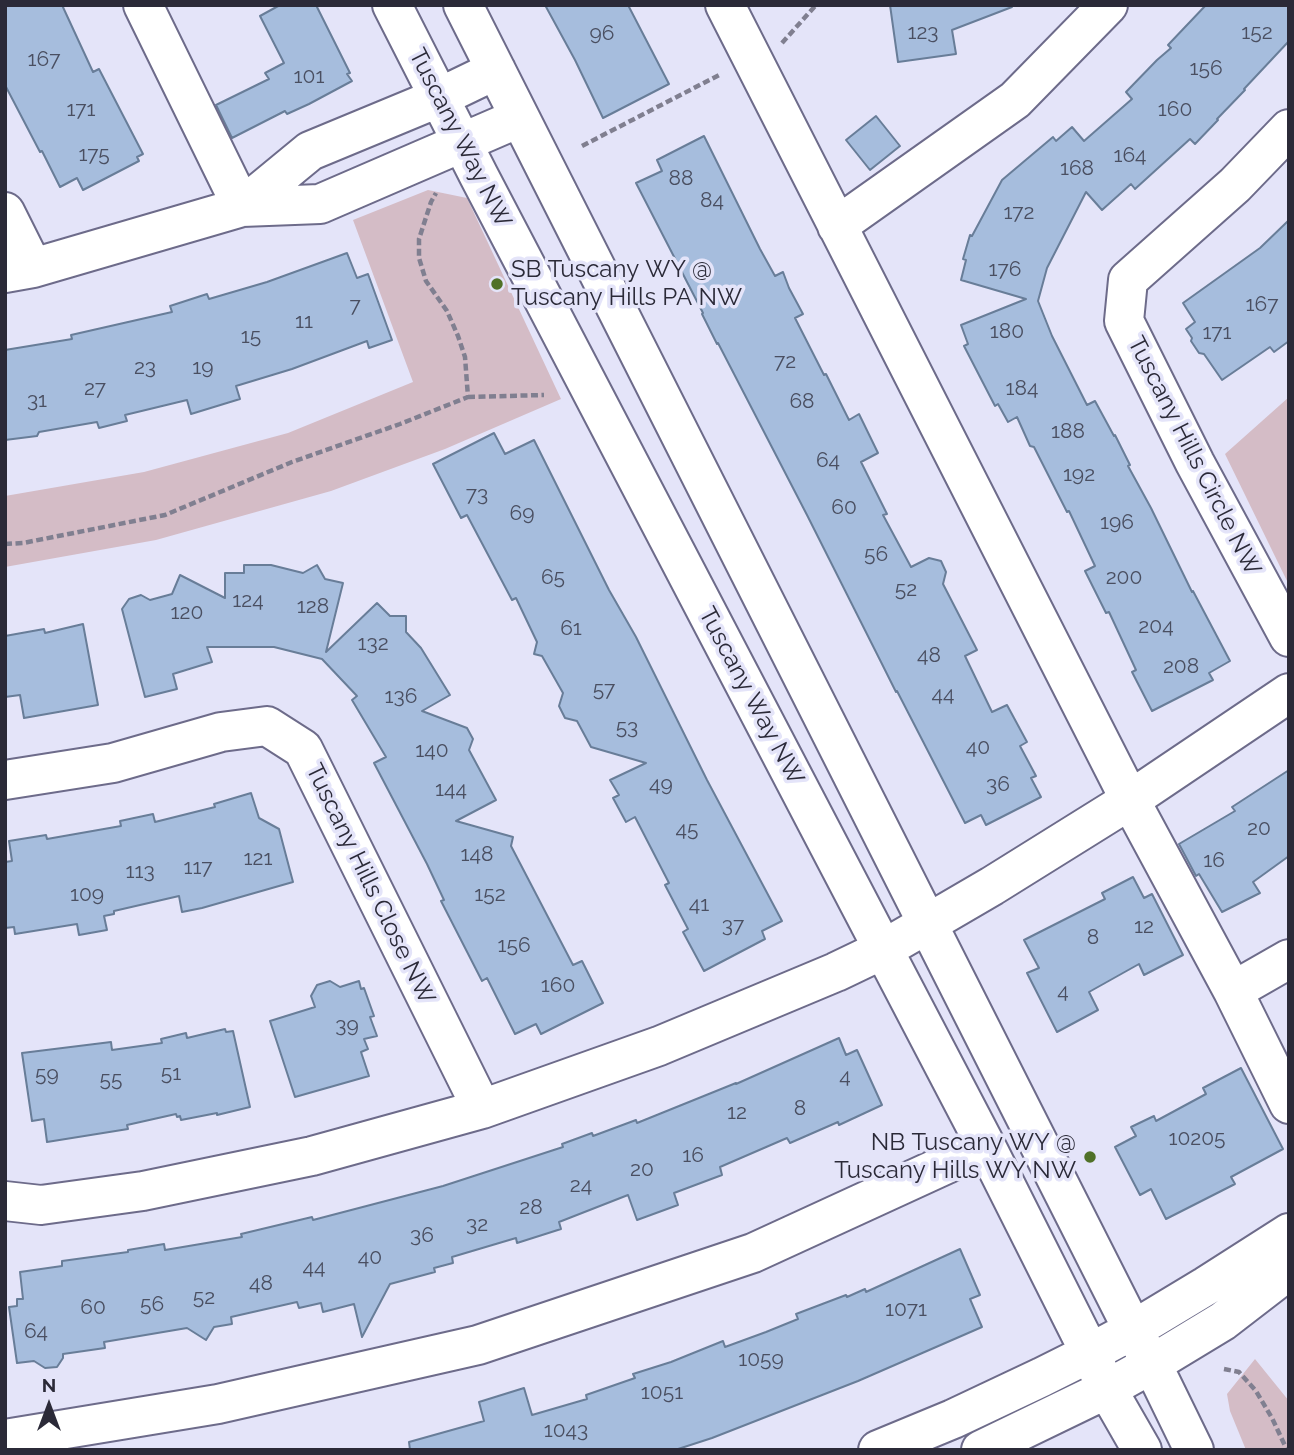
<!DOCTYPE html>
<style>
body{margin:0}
#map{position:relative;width:1294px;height:1455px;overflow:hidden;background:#e4e4f9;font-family:Raleway,sans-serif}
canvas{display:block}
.frame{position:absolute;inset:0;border:7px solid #2b2a38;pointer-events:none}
.north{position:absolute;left:14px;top:1371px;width:70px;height:70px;-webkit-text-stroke:5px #e4e4f9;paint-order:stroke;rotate:0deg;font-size:19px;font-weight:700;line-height:28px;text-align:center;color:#2b2a38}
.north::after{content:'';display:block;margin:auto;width:24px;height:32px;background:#2b2a38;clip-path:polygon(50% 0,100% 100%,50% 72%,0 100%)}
</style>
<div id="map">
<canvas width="1294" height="1455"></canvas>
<div class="frame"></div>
<div class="north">N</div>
</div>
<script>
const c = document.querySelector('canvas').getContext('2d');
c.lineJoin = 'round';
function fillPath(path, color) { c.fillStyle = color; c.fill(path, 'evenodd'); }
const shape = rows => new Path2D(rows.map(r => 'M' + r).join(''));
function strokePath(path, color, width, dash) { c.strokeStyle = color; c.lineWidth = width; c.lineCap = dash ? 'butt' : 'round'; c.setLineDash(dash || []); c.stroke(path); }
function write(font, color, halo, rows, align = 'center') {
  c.font = font + ' Raleway,sans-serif'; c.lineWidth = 7; c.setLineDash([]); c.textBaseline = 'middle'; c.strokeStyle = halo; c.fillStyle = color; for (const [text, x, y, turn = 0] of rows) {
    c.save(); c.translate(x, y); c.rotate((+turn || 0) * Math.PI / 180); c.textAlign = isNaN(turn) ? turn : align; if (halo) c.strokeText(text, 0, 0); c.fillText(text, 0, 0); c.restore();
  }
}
const green = shape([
 [428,190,467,198,561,399,445,449,331,491,156,540,5,567,5,496,144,472,288,433,413,382,353,220],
 [1289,397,1289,585,1225,454],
 [1255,1359,1289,1401,1289,1450,1246,1450,1230,1411,1227,1394]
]);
const building = shape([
 [5,5,62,5,93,72,99,69,143,154,137,157,139,161,83,190,77,178,60,187,42,151,40,152,5,85,5,5],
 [280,5,316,5,350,73,347,74,352,81,309,104,287,114,285,111,232,138,216,105,269,79,265,73,284,63,260,16,280,5],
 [545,5,628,5,669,84,603,118,575,60,545,5],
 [890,5,1012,5,1012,7,952,30,956,54,898,62,890,5],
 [1206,5,1289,5,1289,41,1244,89,1245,90,1217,119,1218,120,1195,144,1190,139,1135,189,1131,184,1102,210,1086,192,1047,268,1038,301,1052,336,1087,405,1095,401,1114,436,1115,435,1130,465,1128,466,1151,508,1192,592,1193,591,1230,661,1209,673,1213,680,1152,711,1132,672,1136,670,1109,612,1106,613,1085,571,1095,566,1069,511,1067,512,1034,447,1030,446,1017,417,1008,422,998,404,995,406,964,346,968,344,961,325,1026,299,961,280,966,260,963,259,970,235,972,236,1002,180,1053,137,1056,141,1072,127,1084,141,1132,99,1126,92,1157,60,1171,48,1168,45,1206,5],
 [876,116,900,146,870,170,846,140,876,116],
 [704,136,760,249,775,276,783,272,789,288,803,314,795,318,824,375,826,374,849,420,859,414,878,453,861,462,887,514,883,515,911,567,929,558,941,561,946,572,943,584,977,650,965,656,992,712,1007,705,1027,742,1020,746,1036,776,1031,778,1041,797,986,825,981,815,965,823,897,691,896,692,881,662,807,515,718,343,717,344,702,314,703,313,636,183,662,171,657,160,704,136],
 [1289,220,1289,341,1274,352,1270,347,1222,380,1204,354,1199,353,1191,341,1192,338,1186,329,1195,322,1183,303,1260,248,1289,220],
 [347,253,357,278,368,274,392,340,369,348,367,341,292,369,236,386,240,399,191,414,187,400,125,415,127,421,99,428,97,422,39,432,37,436,5,440,5,350,72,339,71,335,172,312,170,306,207,294,209,299,267,282,347,253],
 [494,433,505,454,534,440,609,590,636,637,707,780,782,921,762,931,765,939,704,971,683,932,688,929,665,885,669,883,635,817,626,822,613,798,619,795,610,780,646,763,591,747,577,721,565,718,559,706,563,693,542,656,534,654,537,642,516,598,512,600,467,515,461,518,433,464,494,433],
 [244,565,271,565,303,573,317,565,325,579,343,583,326,652,377,603,390,616,406,616,406,632,421,648,450,695,422,711,467,728,473,739,469,750,496,800,456,821,513,837,511,846,573,965,582,961,603,1003,541,1034,536,1024,515,1034,487,978,482,981,441,901,444,900,427,864,374,763,386,757,352,700,357,696,322,659,274,647,207,647,212,662,173,674,177,689,145,697,122,609,129,599,141,595,150,600,172,594,180,575,225,598,225,573,244,573,244,565],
 [83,624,98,705,24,718,20,695,5,697,5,636,44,629,45,633,83,624],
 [1289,770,1289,856,1253,882,1260,893,1222,912,1199,874,1196,876,1179,844,1235,811,1232,807,1289,770],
 [251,793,259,818,279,829,293,882,202,908,182,912,179,896,114,911,114,914,104,916,107,930,79,935,77,924,15,934,14,927,5,928,5,862,12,861,9,841,46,835,47,839,121,826,120,821,153,814,155,822,215,807,214,804,251,793],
 [1133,877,1144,898,1152,894,1183,955,1144,975,1139,964,1089,992,1098,1010,1057,1032,1027,973,1039,968,1024,940,1105,899,1102,893,1133,877],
 [330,981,340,987,359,981,361,989,364,988,374,1016,370,1017,377,1036,364,1039,368,1049,361,1052,369,1076,295,1097,270,1021,315,1007,311,996,317,985,330,981],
 [225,1029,226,1032,233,1031,250,1107,217,1115,217,1113,181,1120,180,1116,177,1117,176,1114,127,1125,128,1129,47,1142,44,1119,32,1121,22,1053,111,1042,112,1050,162,1043,161,1039,186,1033,187,1038,225,1029],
 [839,1038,846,1055,857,1050,882,1105,839,1125,838,1122,790,1143,787,1138,720,1167,722,1175,674,1193,678,1205,637,1220,628,1195,559,1222,561,1229,517,1243,516,1238,452,1257,453,1263,434,1268,435,1272,390,1284,362,1337,354,1304,323,1312,321,1303,299,1308,297,1302,231,1317,232,1324,214,1327,206,1340,187,1328,104,1342,105,1348,63,1354,63,1358,57,1367,45,1368,34,1361,17,1363,9,1307,17,1306,17,1299,23,1299,20,1272,62,1266,62,1261,128,1252,128,1250,164,1244,165,1250,242,1237,241,1234,312,1217,313,1220,443,1186,563,1147,562,1144,592,1133,593,1136,636,1120,637,1123,736,1083,736,1084,839,1038],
 [1241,1068,1283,1149,1231,1177,1235,1184,1166,1219,1151,1189,1140,1195,1115,1147,1136,1136,1131,1127,1154,1116,1156,1121,1206,1094,1203,1088,1241,1068],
 [960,1249,980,1295,970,1299,982,1327,858,1381,712,1438,675,1450,410,1450,409,1442,484,1421,479,1402,524,1388,532,1415,587,1399,586,1395,635,1378,633,1374,671,1362,723,1341,725,1347,766,1332,798,1319,796,1314,846,1295,847,1297,865,1289,866,1292,960,1249]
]);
const path = shape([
 [782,43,816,5],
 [582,146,721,74],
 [468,397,544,395],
 [5,544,23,543,165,515,292,462,400,424,468,397,465,357,458,336,447,311,426,281,419,258,419,239,431,202,436,193],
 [1224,1369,1239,1372,1256,1391,1272,1418,1287,1450]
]);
const minor = shape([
 [143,5,242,207],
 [392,5,479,176,986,1146,1090,1353,1107,1389,1142,1450],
 [463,5,1133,1330,1152,1364,1194,1450],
 [725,5,1130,800,1233,991,1289,1104],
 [1289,129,1235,185,1128,280,1124,321,1195,463,1289,637],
 [242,207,310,151,438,98,496,70],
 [5,212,33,268],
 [837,226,1015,100,1108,5],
 [5,273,33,268,242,207,320,204,519,118],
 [5,780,113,763,221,732,267,726,303,749,482,1109],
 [1233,991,1289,959],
 [5,1201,41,1205,143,1191,312,1156,482,1109,659,1046,836,972,884,949,992,886,1130,800,1289,693],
 [5,1439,218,1404,478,1345,753,1253,986,1146],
 [878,1450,953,1419,1042,1377,1090,1353,1133,1330,1206,1286,1289,1233],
 [981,1450,1107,1389,1152,1364,1223,1321,1289,1270]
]);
const markers = [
 [497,284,7,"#507128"],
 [1090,1157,7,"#507128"]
];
const numberNames = [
 ["123",923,33],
 ["152",1257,33],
 ["96",602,34],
 ["167",44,60],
 ["156",1206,69],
 ["101",309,77],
 ["171",81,110],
 ["160",1175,110],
 ["175",94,155],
 ["164",1130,156],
 ["168",1077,169],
 ["88",681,179],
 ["84",712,201],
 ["172",1019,213],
 ["176",1005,270],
 ["167",1262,305],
 ["7",355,306],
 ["11",304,322],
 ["180",1007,332],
 ["171",1217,333],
 ["15",251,337],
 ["72",785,362],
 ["23",145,368],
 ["19",203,368],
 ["27",95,389],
 ["184",1022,389],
 ["31",37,401],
 ["68",802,402],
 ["188",1068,432],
 ["64",828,461],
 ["192",1079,475],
 ["73",477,495],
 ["60",844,508],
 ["69",522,514],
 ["196",1117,523],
 ["56",876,555],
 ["65",553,578],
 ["200",1124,578],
 ["52",906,590],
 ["124",248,601],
 ["128",313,607],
 ["120",187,613],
 ["204",1156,627],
 ["61",571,629],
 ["132",373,644],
 ["48",929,656],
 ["208",1181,667],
 ["57",604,690],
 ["44",943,695],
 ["136",401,697],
 ["53",627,728],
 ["40",978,748],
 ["140",432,751],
 ["49",661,785],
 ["36",998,785],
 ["144",451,790],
 ["20",1259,829],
 ["45",687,830],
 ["148",477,855],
 ["121",258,859],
 ["16",1214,861],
 ["117",198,868],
 ["113",140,872],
 ["109",87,895],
 ["152",490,895],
 ["41",699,905],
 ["37",733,926],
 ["12",1144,927],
 ["8",1093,938],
 ["156",514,946],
 ["160",558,986],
 ["4",1063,992],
 ["39",347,1026],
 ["51",171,1074],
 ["59",47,1075],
 ["4",845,1077],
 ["55",111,1080],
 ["8",800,1109],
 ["12",737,1113],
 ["10205",1197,1139],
 ["16",693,1156],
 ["20",642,1170],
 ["24",581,1186],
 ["28",531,1208],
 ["32",477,1225],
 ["36",422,1236],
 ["40",370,1258],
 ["44",314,1268],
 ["48",261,1284],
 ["52",204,1298],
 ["56",152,1305],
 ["60",93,1308],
 ["1071",906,1310],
 ["64",36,1332],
 ["1059",761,1360],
 ["1051",662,1393],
 ["1043",566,1431]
];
const streetNames = [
 ["Tuscany Way NW",460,138,63],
 ["Tuscany Hills Circle NW",1194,456,63],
 ["Tuscany Way NW",751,696,62],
 ["Tuscany Hills Close NW",370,884,64]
];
const poiNames = [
 ["SB Tuscany WY @",511,270],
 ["Tuscany Hills PA NW",511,298],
 ["NB Tuscany WY @",1076,1143,"right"],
 ["Tuscany Hills WY NW",1076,1171,"right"]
];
fillPath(green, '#d4bcc6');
fillPath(building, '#a6bddd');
strokePath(building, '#687d98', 2);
strokePath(minor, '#6d6b8a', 42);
strokePath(path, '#807f90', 4.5, [7, 3.5]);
strokePath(minor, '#fff', 38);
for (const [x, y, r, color] of markers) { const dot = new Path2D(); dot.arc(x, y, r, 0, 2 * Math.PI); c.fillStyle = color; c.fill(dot); strokePath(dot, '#e4e4f9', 2.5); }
write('21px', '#4a4f61', null, numberNames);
write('24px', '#2b2a38', '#e4e4f9', streetNames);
write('24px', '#2b2a38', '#e4e4f9', poiNames, 'left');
</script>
